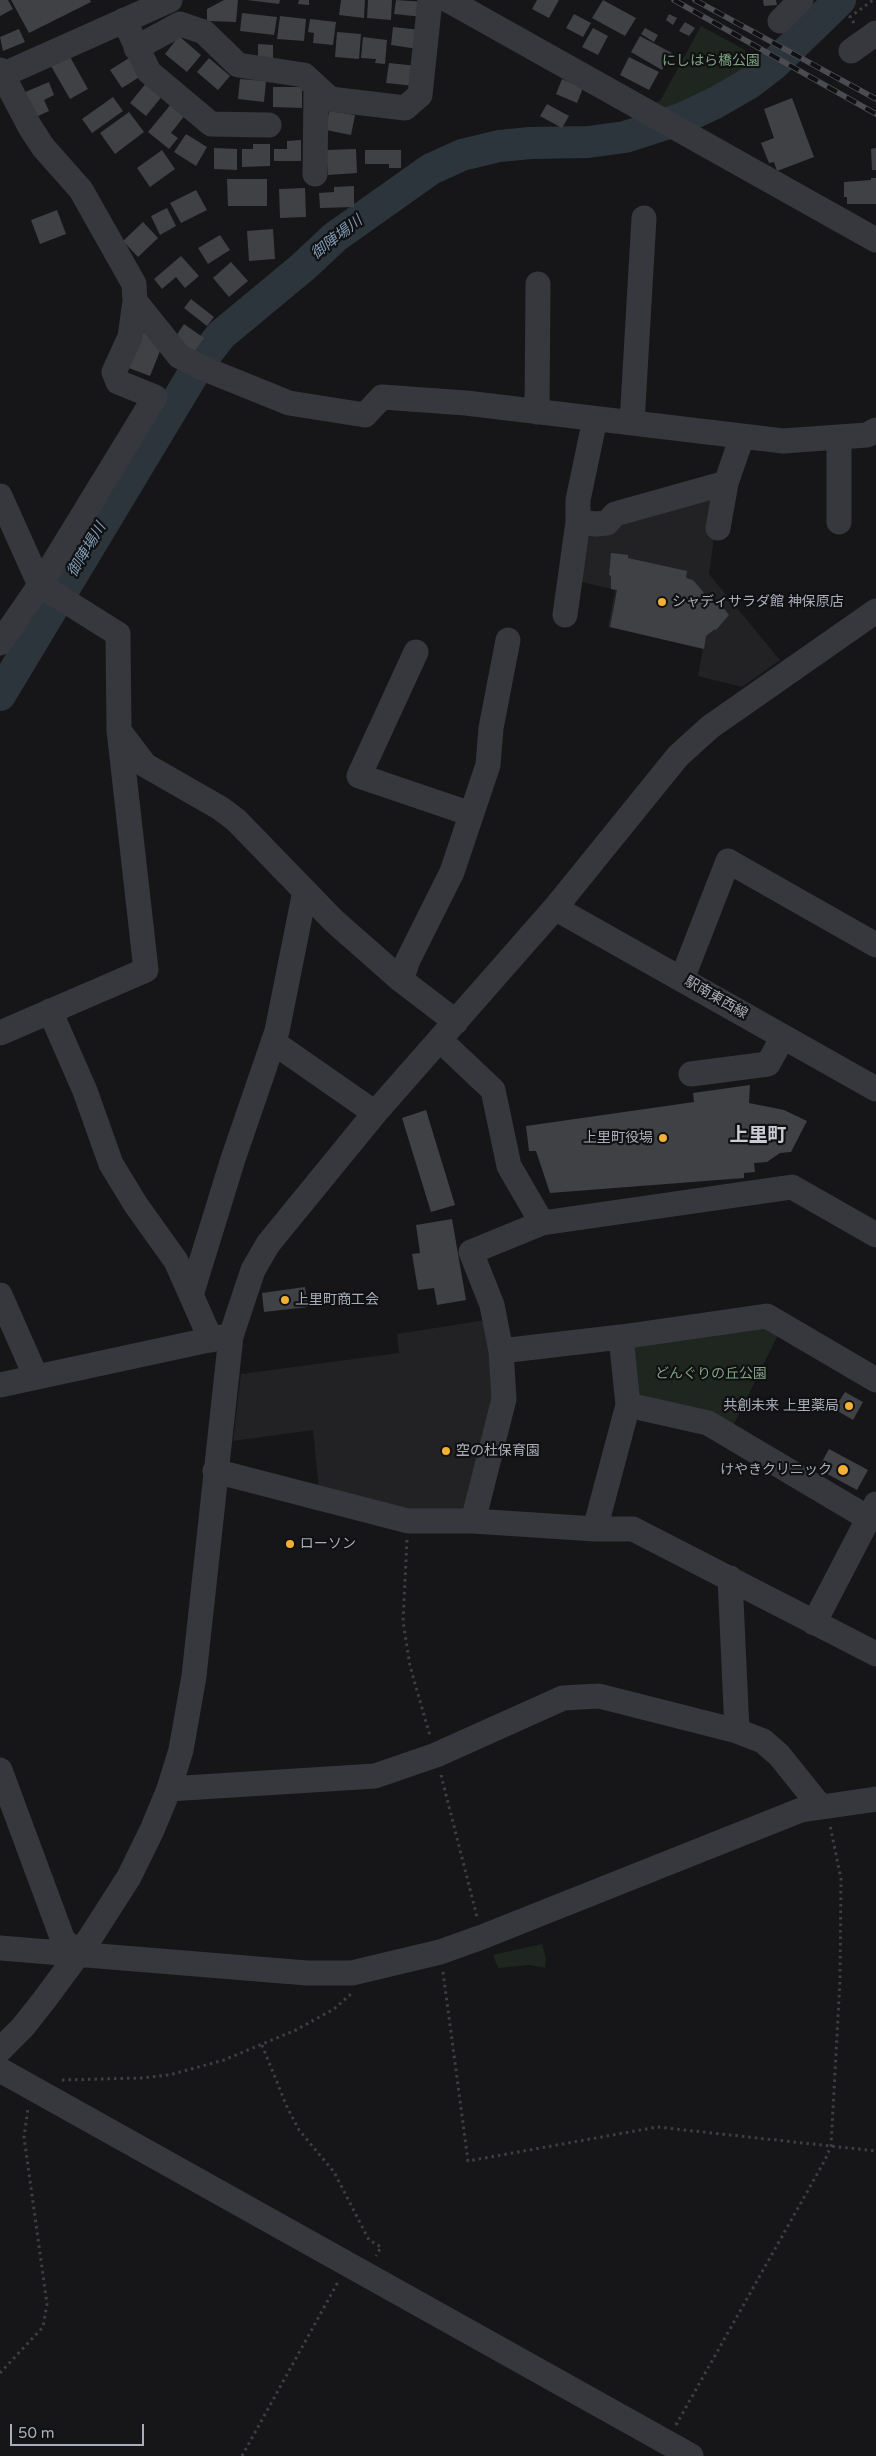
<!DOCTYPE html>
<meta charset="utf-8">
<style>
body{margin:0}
#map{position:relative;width:876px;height:2456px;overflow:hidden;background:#161618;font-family:"Varela Round",sans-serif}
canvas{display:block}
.scale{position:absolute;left:10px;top:2424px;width:134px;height:22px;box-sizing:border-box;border:2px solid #a8adb8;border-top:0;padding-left:6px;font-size:15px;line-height:18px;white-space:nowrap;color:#a8adb8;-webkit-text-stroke:4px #111113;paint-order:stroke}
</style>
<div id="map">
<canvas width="876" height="2456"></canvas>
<div class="scale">50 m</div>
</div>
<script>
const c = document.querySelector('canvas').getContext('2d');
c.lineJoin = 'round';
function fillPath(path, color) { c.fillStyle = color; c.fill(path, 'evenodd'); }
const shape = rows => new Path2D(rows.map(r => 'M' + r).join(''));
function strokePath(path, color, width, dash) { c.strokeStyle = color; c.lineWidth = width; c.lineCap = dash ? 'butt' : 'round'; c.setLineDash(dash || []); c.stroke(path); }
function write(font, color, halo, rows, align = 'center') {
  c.font = font + ' "Varela Round","Noto Sans JP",sans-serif'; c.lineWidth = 4.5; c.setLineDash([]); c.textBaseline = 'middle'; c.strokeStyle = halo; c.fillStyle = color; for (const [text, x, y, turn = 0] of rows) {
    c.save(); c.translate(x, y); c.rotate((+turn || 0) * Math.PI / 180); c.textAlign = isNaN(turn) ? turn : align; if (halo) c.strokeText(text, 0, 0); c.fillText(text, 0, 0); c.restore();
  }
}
const built = shape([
 [721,488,709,574,780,660,742,687,698,676,703,649,608,627,615,590,582,582,586,527],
 [486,1320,497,1394,469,1509,415,1511,319,1490,313,1430,233,1441,241,1374,399,1353,397,1334]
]);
const green = shape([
 [701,26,745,50,746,72,685,101,661,110,650,104,660,101],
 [765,1325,779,1333,732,1428,634,1399,633,1341],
 [542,1944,546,1958,545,1968,529,1965,498,1968,493,1955]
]);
const river = shape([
 [0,695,201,361,221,335,303,267,335,237,431,169,462,155,499,146,531,143,588,142,625,137,681,119,715,103,748,84,773,65,840,0]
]);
const building = shape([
 [0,0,8,0,13,9,0,16],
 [11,0,90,0,91,2,29,33],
 [224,0,238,0,236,22,207,21,207,9],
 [247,0,280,0,279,4],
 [299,0,309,0,309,5,298,4],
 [341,0,365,0,364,18,339,15],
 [368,0,392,0,391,20,367,18],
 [396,0,425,2,423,17,394,14],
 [537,0,559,0,549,18,532,9],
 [603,0,636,18,625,36,592,18],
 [763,0,776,0,777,5,764,6],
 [242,13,277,17,274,35,240,31],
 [574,14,591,23,583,37,566,28],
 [669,14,677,18,673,25,666,20],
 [280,16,306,19,304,41,277,39],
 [310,19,336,22,333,45,313,43,314,33,308,32],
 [685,22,695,28,689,36,679,31],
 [393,27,421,30,418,49,391,45],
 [593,28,608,36,598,55,582,47],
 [645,28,658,35,654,42,641,34],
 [19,29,25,42,3,51,0,37],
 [337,32,361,34,359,59,335,57],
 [179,36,201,55,187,72,165,54],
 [640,36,672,53,662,70,631,52],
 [363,37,387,40,385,64,375,63,376,59,361,58],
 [258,44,273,45,273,60,258,59],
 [69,55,88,89,70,99,51,66],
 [629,57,659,72,649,90,620,75],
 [129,58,141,76,122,88,110,70],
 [209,58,230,76,218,90,197,72],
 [389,63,417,66,415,86,386,83],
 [240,79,266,81,264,102,238,99],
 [562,79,583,88,577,103,556,94],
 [49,82,54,95,44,100,49,111,34,118,23,93],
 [147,82,163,95,146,116,130,103],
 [273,87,302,87,302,108,273,107],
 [113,97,123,111,92,133,82,119],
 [792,98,814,157,777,171,774,162,769,163,761,143,774,138,764,109],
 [172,103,186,114,171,133,178,138,169,149,148,132],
 [547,104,569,116,562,128,540,116],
 [329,111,355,115,351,135,326,130],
 [129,112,144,132,115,154,100,133],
 [186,134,207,147,196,166,174,152],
 [301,140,301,161,274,161,274,149,287,149,287,141],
 [253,144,270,144,270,166,242,167,242,149,253,149],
 [214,148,237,149,237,170,214,169],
 [876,148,876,170,872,170,871,149],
 [356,149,357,173,328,175,326,150],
 [162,150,175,169,150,187,137,168],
 [365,150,401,150,401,168,389,168,389,164,365,164],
 [871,178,876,178,876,204,847,204,847,197,844,197,844,182,871,180],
 [227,179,267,179,267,206,228,206],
 [354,186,354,207,320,208,319,193,334,192,334,187],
 [305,188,306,217,280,218,279,189],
 [196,190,207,210,181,223,170,203],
 [167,208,176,226,160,235,151,216],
 [57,210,66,234,40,244,31,220],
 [143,222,158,238,138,257,123,241],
 [273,229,275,259,249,261,247,231],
 [220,235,230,250,208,264,198,248],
 [181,256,199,276,185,288,176,277,162,289,154,279],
 [231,262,248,281,229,297,213,278],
 [191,299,214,317,207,326,184,308],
 [184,324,204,338,194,352,174,339],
 [140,331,154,336,152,343,162,346,150,376,126,367],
 [611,553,628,555,628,558,687,571,686,578,693,580,704,593,703,601,715,603,718,601,729,615,716,630,715,629,706,636,704,649,610,627,617,590,611,589,611,576,609,575],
 [750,1085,749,1103,784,1110,807,1121,791,1152,780,1153,767,1162,754,1163,755,1172,744,1173,744,1178,550,1193,536,1151,529,1151,526,1126,694,1102,693,1093],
 [426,1110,455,1205,431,1212,402,1118],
 [452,1219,466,1300,437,1305,434,1288,418,1290,412,1254,420,1253,416,1225],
 [305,1287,308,1307,264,1312,262,1293],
 [845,1392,863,1402,853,1420,834,1409],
 [829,1449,868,1470,857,1490,818,1469]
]);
const path = shape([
 [854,23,850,17,873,0],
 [407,1540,403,1621,410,1666,430,1736],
 [441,1775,477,1917],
 [443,1972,468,2161,657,2127,876,2151],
 [262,2045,287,2107,299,2130,334,2172,369,2240,381,2247,376,2256],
 [62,2080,141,2078,169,2075,224,2060,296,2030,334,2009,351,1994],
 [0,2373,43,2327,47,2304,24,2137,28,2108],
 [676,2425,825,2160,831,2146,840,1980,841,1879,830,1825],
 [242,2456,338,2282]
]);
const minor = shape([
 [448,0,876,240],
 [124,20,149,72,211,124,269,125],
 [780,21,801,0],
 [136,48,180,24,204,32,238,65,304,75,330,99,405,108,420,95,430,0],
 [851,51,876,33],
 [0,70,30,127,43,147,81,190,134,284,135,301,130,337,114,372,118,382,155,397,40,585,0,643],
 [0,76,170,0],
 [315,174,316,87],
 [135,301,179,356,205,369,289,403,365,415,382,397,466,403,783,441,867,435,876,430],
 [537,412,538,284],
 [632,423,644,218],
 [839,438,839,522],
 [0,496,40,585,118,634,119,730,146,970,0,1033],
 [578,522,596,524,607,523,615,514,726,483],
 [718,528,726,483,742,437],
 [565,615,578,522,578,500,595,419],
 [416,652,359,776,471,814],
 [120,732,145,765,220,808,236,820,334,921,401,980,456,1022],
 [555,908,876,1089],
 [682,979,728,861,876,945],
 [401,980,408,960,452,872,488,765,491,728,508,640],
 [50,1011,85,1091,111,1164,136,1205,176,1261,211,1340],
 [440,1040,493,1090,509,1166,542,1223],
 [273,1042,375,1113],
 [691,1074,768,1064,783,1037],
 [0,1295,36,1377],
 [191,1295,233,1159,277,1031,305,891],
 [501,1351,621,1337,767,1316,876,1380],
 [0,1385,227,1336],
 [628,1405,708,1423,868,1518],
 [215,1471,408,1521,473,1521,595,1529,633,1529,876,1654],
 [473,1521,504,1399,501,1351,492,1305,471,1252,542,1223,792,1187,876,1235],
 [595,1529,628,1405,621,1337],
 [730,1578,737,1731],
 [814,1623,876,1504],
 [0,1770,63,1940,79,1954],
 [169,1789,375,1776,436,1755,563,1698,599,1696,737,1731,763,1741,779,1755,820,1806],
 [0,1948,307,1973,352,1973,440,1952,482,1937,801,1810,876,1799],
 [0,2050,23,2027,45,1999,90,1938,129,1877,152,1830,169,1789,181,1750,194,1676,231,1336,253,1270,268,1244,375,1113,555,908,678,756,710,727,876,611],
 [0,2070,691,2456]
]);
const rail = shape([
 [674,0,876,114],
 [695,0,876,99]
]);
const markers = [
 [662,602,5,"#f2b134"],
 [663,1138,5,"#f2b134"],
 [285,1300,5,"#f2b134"],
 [849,1406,5,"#f2b134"],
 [446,1451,5,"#f2b134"],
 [843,1470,6,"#f2b134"],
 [290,1544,5,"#f2b134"]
];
const parkNames = [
 ["にしはら橋公園",711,61],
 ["どんぐりの丘公園",711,1374]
];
const poiNames = [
 ["シャディサラダ館 神保原店",672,602],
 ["上里町役場",653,1138,"right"],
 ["上里町商工会",295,1300],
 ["共創未来 上里薬局",839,1406,"right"],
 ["空の杜保育園",456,1451],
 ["けやきクリニック",832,1470,"right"],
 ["ローソン",300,1544]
];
const streetNames = [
 ["駅南東西線",716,998,30]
];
const waterNames = [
 ["御陣場川",337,238,-38],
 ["御陣場川",87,550,-59]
];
const districtNames = [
 ["上里町",758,1136]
];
fillPath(built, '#222225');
fillPath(green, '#1e261f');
strokePath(river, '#2c353c', 32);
fillPath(building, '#404145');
strokePath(path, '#3d3f44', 3, [2.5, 4]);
strokePath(minor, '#37383d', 25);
strokePath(rail, '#4a4c52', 5.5);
strokePath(rail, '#111113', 4, [11]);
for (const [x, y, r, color] of markers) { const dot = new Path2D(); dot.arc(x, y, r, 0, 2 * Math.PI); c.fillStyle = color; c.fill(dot); strokePath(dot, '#111113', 2); }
write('14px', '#7fa381', '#111113', parkNames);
write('14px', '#a8adb8', '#111113', poiNames, 'left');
write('14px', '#a8adb8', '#111113', streetNames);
write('italic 15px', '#7f9bb3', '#111113', waterNames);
write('bold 19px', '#c9ccd4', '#111113', districtNames);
</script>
